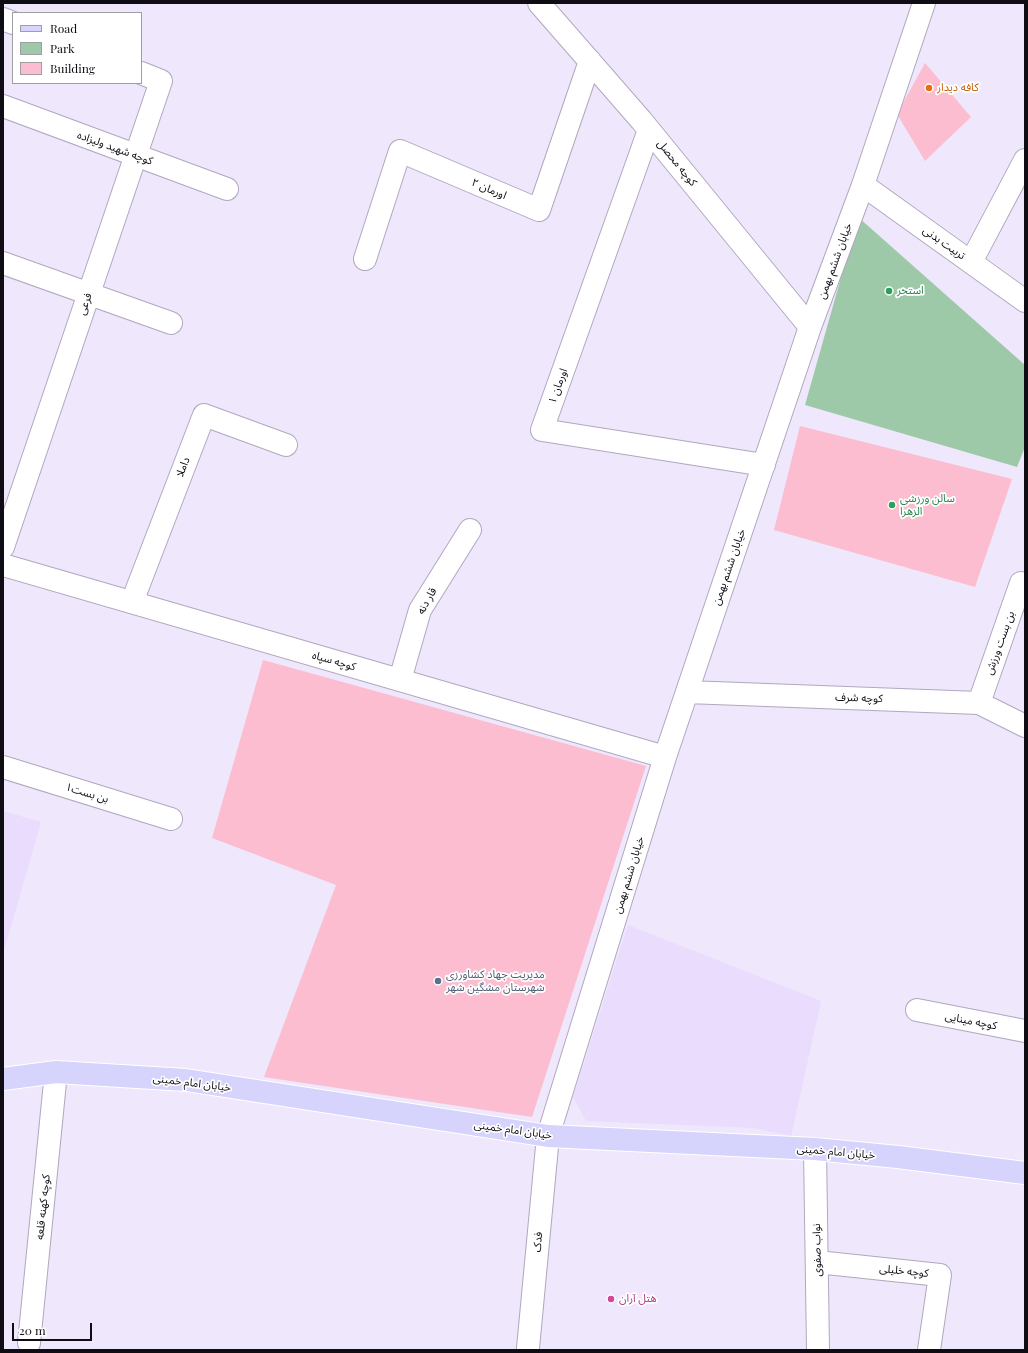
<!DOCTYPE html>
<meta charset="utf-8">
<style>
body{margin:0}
#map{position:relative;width:1028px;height:1353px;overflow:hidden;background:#efe7fc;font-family:"Playfair Display",serif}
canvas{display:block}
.frame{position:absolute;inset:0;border:4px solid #0f0c14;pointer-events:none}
.legend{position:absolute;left:12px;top:12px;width:130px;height:72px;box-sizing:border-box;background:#fff;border:1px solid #9f9ea1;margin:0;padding:5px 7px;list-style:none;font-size:12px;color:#0f0c14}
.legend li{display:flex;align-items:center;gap:8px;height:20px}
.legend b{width:20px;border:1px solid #9f9ea1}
.scale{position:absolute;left:12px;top:1323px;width:80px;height:18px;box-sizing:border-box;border:2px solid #0f0c14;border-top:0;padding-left:5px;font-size:12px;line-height:14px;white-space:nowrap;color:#0f0c14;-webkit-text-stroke:3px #fff;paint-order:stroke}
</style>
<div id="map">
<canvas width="1028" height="1353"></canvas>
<div class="frame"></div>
<ul class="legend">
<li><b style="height:5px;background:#d6d3fc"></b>Road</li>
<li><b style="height:11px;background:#9ec9a9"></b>Park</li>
<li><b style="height:11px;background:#fbbdcf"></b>Building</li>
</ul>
<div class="scale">20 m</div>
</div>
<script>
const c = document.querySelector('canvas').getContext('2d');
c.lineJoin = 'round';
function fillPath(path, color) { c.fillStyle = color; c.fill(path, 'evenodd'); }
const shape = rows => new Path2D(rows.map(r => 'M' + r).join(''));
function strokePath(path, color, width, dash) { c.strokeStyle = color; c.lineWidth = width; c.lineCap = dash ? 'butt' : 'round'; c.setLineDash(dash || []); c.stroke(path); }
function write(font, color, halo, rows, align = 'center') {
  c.font = font + ' "Playfair Display","Noto Sans Arabic",serif'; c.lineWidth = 3.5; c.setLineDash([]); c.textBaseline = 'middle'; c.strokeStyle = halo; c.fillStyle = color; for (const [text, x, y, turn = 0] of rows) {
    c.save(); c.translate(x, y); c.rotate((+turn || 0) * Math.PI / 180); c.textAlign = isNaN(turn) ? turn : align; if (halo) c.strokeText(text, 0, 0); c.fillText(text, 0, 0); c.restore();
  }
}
const built = shape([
 [3,811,41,822,3,954],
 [628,925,821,1001,791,1136,754,1128,586,1121,573,1097]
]);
const green = shape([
 [858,217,1025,365,1025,447,1017,467,805,405]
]);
const building = shape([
 [925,63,971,117,925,161,897,114],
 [800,426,1012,479,975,587,774,530],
 [263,660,646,766,532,1117,264,1077,336,885,212,838]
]);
const minor = shape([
 [539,3,641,120,810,327],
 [3,19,13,23],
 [3,106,227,189],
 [649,130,542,430,764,465],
 [863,185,1025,301],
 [365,259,400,151,539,210,590,61],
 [971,262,1025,160],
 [3,263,171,323],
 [3,547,161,81,141,73],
 [3,565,665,757],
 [132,602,204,415,286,445],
 [400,680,420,610,470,530],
 [687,692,979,703,1025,726],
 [979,703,1021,583],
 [3,767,171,819],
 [917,1010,1025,1031],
 [815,1149,818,1350],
 [817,1262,940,1275,929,1350],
 [29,1343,56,1072],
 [528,1348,548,1136,665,757,810,327,863,185,924,3]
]);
const major = shape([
 [3,1079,56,1072,186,1080,548,1136,815,1149,898,1157,1025,1173]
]);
const markers = [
 [929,88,4,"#e8710a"],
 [889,291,4,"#2e9e5b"],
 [892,505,4,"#2e9e5b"],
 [438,981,4,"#5c6f8a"],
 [611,1299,4,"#d1479c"]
];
const foodNames = [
 ["کافه دیدار",937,88]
];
const streetNames = [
 ["کوچه شهید ولیزاده",115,148,20],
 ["کوچه محصل",677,163,51],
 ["اورمان ۲",489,189,23],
 ["تربیت بدنی",944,243,35],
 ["خیابان ششم بهمن",835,261,-70],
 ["فرعی",85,304,-71],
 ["اورمان ۱",558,386,-70],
 ["داملا",183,467,-69],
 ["خیابان ششم بهمن",729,567,-71],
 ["قار دنه",427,601,-61],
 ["بن بست ورزش",1000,643,-70],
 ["کوچه سپاه",334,661,16],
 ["کوچه شرف",859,698,2],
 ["بن بست۱",87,793,17],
 ["خیابان ششم بهمن",629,875,-73],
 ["کوچه مینایی",971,1021,11],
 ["خیابان امام خمینی",192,1083,7],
 ["خیابان امام خمینی",513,1130,8],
 ["خیابان امام خمینی",836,1152,5],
 ["کوچه کهنه قلعه",43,1207,-84],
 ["فدک",538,1242,-85],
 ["نواب صفوی",817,1250,-91],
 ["کوچه خلیلی",904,1271,6]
];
const leisureNames = [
 ["استخر",897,291],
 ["سالن ورزشی",900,499],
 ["الزهرا",900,512]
];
const serviceNames = [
 ["مدیریت جهاد کشاورزی",446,975],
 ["شهرستان مشگین شهر",446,988]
];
const hotelNames = [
 ["هتل آران",619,1299]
];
fillPath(built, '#e9dcfd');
fillPath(green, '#9ec9a9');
fillPath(building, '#fbbdcf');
strokePath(minor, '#b1a7bf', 24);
strokePath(major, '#fff', 24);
strokePath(minor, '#fff', 22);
strokePath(major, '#d6d3fc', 22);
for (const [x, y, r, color] of markers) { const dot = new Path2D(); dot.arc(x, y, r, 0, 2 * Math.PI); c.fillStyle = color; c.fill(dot); strokePath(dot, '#fff', 1.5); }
write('11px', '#c56008', '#fff', foodNames, 'left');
write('11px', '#0f0c14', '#fff', streetNames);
write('11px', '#27864d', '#fff', leisureNames, 'left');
write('11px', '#4e5e75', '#fff', serviceNames, 'left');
write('11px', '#b23c85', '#fff', hotelNames, 'left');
</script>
